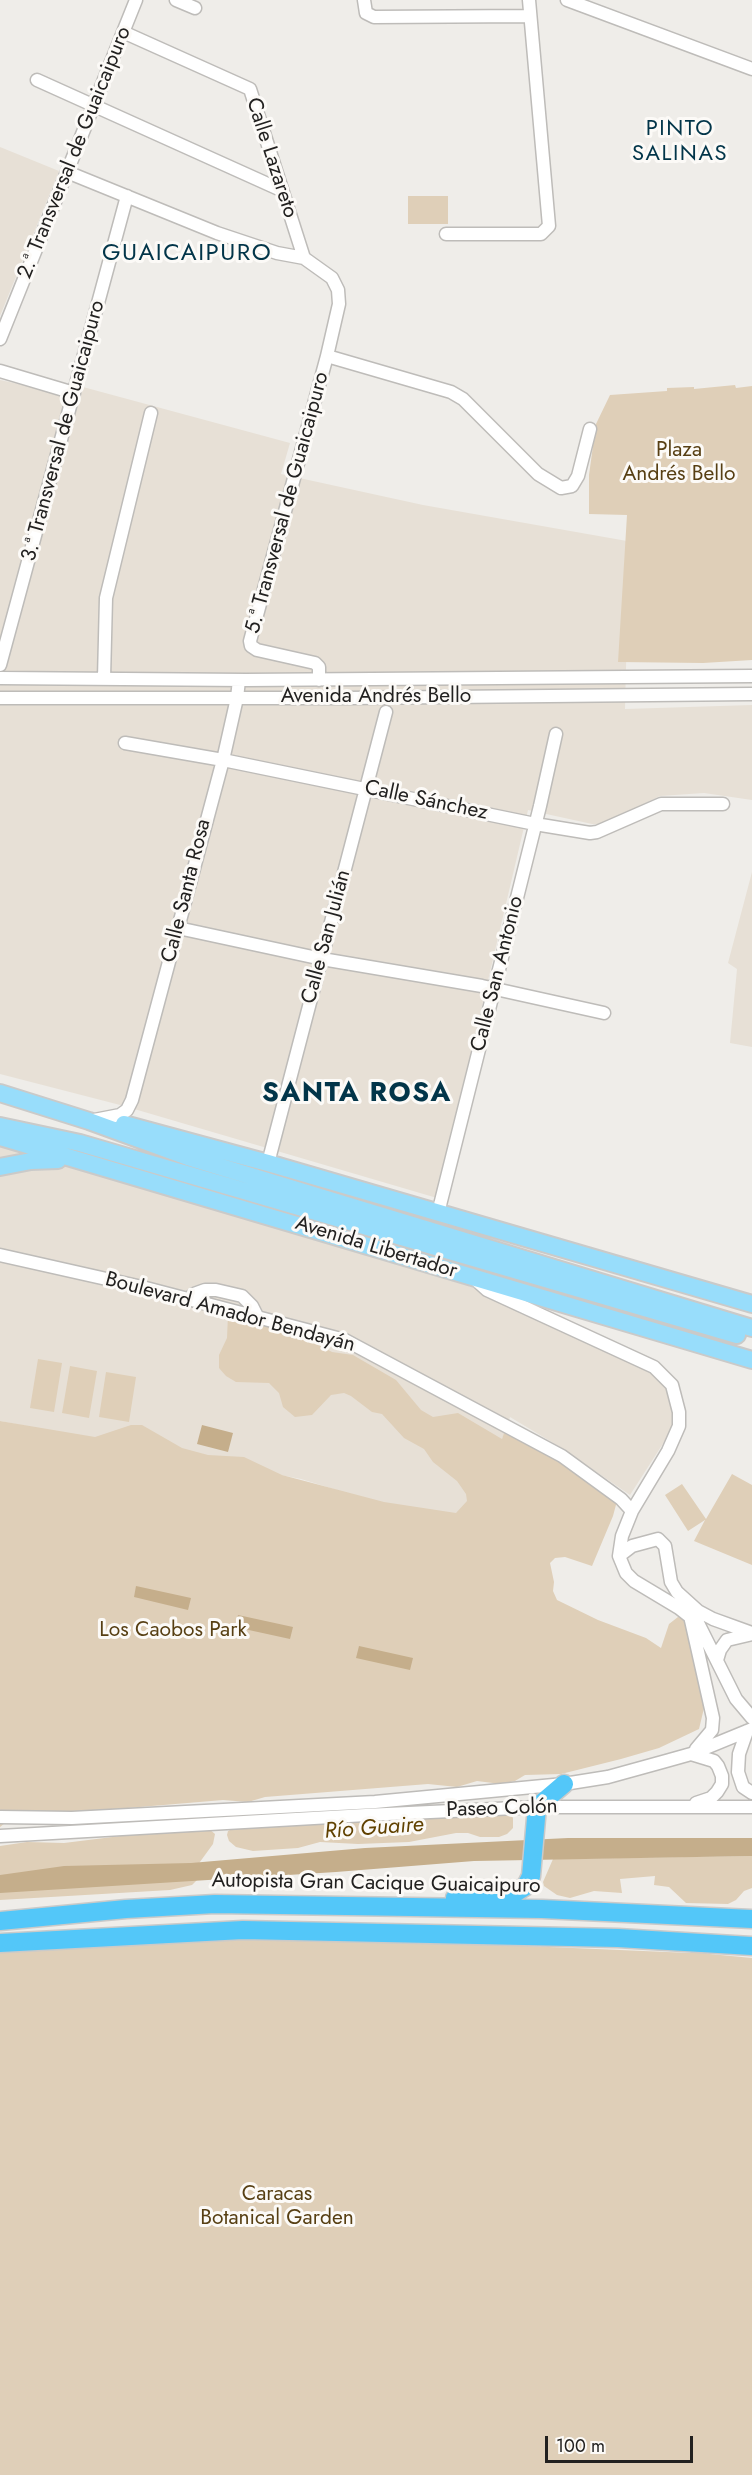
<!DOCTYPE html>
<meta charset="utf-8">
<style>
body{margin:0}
#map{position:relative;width:752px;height:2475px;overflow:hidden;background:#efede9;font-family:Jost,sans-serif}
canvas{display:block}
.scale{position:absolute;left:545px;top:2436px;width:148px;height:27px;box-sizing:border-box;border:3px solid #222120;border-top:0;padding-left:8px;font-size:18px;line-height:21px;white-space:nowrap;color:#222120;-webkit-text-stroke:4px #fcfaf7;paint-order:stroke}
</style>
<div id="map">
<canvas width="752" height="2475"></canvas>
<div class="scale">100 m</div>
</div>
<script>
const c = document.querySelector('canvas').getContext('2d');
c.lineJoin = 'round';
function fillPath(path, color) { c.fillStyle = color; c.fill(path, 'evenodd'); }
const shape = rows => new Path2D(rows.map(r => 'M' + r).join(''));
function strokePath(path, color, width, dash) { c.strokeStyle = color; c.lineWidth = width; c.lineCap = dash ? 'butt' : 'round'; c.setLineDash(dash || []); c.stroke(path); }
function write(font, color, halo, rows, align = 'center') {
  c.font = font + ' Jost,sans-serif'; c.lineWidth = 6; c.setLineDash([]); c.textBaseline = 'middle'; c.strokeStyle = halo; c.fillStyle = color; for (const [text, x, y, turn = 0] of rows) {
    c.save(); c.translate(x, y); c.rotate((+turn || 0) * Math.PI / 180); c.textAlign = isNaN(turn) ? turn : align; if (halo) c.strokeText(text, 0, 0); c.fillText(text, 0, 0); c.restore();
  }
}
const built = shape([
 [0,147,59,171,0,316],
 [0,380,80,397,83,387,290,443,281,474,423,505,627,541,629,543,625,709,752,705,752,800,704,793,660,796,605,824,592,824,528,810,437,1198,124,1106,0,1074],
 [752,872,752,1047,730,1043,737,969,728,963],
 [0,1145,454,1279,588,1340,664,1378,675,1412,673,1428,630,1495,560,1447,510,1417,470,1531,301,1479,0,1421]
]);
const green = shape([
 [408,196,448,196,448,224,408,224],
 [735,385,736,388,752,386,752,660,703,663,618,662,627,515,589,514,589,475,596,424,610,395,667,391,667,388,694,387,694,389],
 [228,1315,297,1333,310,1343,317,1344,332,1352,353,1355,396,1380,421,1410,433,1417,458,1413,502,1439,504,1433,550,1456,617,1501,613,1516,592,1566,565,1557,555,1558,550,1563,554,1582,553,1591,557,1600,598,1620,646,1638,661,1648,669,1624,678,1617,686,1618,703,1690,704,1708,699,1729,659,1748,621,1759,561,1774,525,1775,515,1781,501,1784,477,1781,457,1787,428,1784,265,1797,248,1802,223,1800,128,1808,9,1820,0,1827,0,1421,95,1437,131,1425,142,1425,182,1448,208,1455,244,1457,282,1475,384,1502,456,1513,467,1501,466,1494,457,1481,433,1462,424,1449,404,1438,382,1414,372,1412,351,1396,344,1393,331,1395,312,1415,295,1417,283,1407,279,1393,269,1383,236,1382,226,1376,219,1368,219,1355,227,1338],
 [38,1359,62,1363,54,1412,30,1408],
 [70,1366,97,1371,89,1418,62,1413],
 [106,1372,136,1377,129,1422,99,1417],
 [732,1474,752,1485,752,1565,694,1541,705,1520,688,1531,665,1495,682,1484,706,1519],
 [509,1811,513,1818,513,1828,507,1834,499,1837,480,1837,468,1833,456,1833,409,1842,358,1844,320,1842,298,1848,253,1851,236,1847,229,1841,227,1835,228,1831,235,1827],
 [185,1828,208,1828,215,1834,213,1844,197,1866,197,1880,192,1885,170,1890,0,1900,0,1846,27,1842,64,1843],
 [752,1856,752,1888,744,1891,736,1900,728,1904,686,1903,669,1887,654,1885,655,1876,620,1879,622,1893,594,1891,570,1898,557,1895,544,1886,543,1882,553,1859],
 [220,1937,409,1941,690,1953,694,1950,710,1954,752,1958,752,2475,0,2475,0,1952]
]);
const water = shape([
 [202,1425,233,1433,228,1452,197,1444],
 [136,1586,191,1598,188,1610,134,1597],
 [238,1615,293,1627,290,1639,235,1627],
 [359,1646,413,1658,410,1670,356,1658],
 [568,1838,752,1838,752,1856,474,1861,336,1872,0,1893,0,1875,64,1866,191,1863,365,1848]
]);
const minor = shape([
 [176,0,195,8],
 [364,0,366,13,374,17,529,16],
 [567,0,752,69],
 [123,32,250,89,304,258,332,278,338,290,339,304,327,356,250,641,251,646,257,650,315,663,319,667,319,680],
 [37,80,281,190],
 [67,172,217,233,277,253,304,258],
 [446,234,541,234,549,226,529,0],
 [0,339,136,0],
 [327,356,451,392,463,399,538,474,561,488,572,486,578,476,590,429],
 [0,371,74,393],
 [0,665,127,196],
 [0,678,246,680,752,676],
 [104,678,106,598,151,413],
 [0,698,347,698,752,694],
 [125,743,223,760,535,824,590,833,597,832,661,804,723,804],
 [178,928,322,959,482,986,604,1013],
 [89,1121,120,1115,127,1110,132,1100,223,760,237,698,239,680],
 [268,1163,386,712],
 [438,1213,540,806,556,734],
 [0,1255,142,1287,345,1340,562,1456,621,1499,632,1511],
 [477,1281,487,1290,526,1308,654,1367,672,1385,679,1412,679,1426,668,1451,632,1511,622,1536,619,1556,626,1573,634,1581,679,1608,698,1623,736,1699,752,1718],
 [188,1299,194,1294,205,1290,216,1290,242,1296,252,1306,257,1316],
 [619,1556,632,1546,658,1539,665,1546,671,1582,677,1592,698,1611,713,1619,752,1633],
 [690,1616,713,1718,712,1730,696,1749],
 [717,1660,720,1650,727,1640,752,1634],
 [747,1731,739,1754,738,1772,743,1787,752,1793],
 [691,1754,714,1761,718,1766,722,1776,722,1784,717,1792,711,1798,696,1803],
 [0,1817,72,1818,375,1802,564,1784,608,1777,666,1761,691,1754,752,1729],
 [0,1836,366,1815,537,1807,752,1807]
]);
const major = shape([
 [0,1093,89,1121,188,1157,752,1328],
 [124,1124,268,1163,752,1304],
 [0,1126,80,1143,128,1157,737,1335],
 [0,1137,752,1360],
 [0,1167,31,1161,58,1160]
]);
const highway = shape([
 [455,1898,510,1896,526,1886,531,1876,537,1807,564,1784],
 [0,1921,126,1909,215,1904,542,1909,752,1919],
 [0,1943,243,1930,618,1938,752,1946]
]);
const streetNames = [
 ["2.ª Transversal de Guaicaipuro",75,153,-68],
 ["Calle Lazareto",271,158,72],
 ["3.ª Transversal de Guaicaipuro",64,431,-75],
 ["5.ª Transversal de Guaicaipuro",288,503,-75],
 ["Avenida Andrés Bello",376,697],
 ["Calle Sánchez",426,801,12],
 ["Calle Santa Rosa",187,891,-76],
 ["Calle San Julián",327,937,-75],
 ["Calle San Antonio",498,974,-76],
 ["Avenida Libertador",376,1248,17],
 ["Boulevard Amador Bendayán",230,1313,15],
 ["Paseo Colón",502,1809,-2],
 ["Autopista Gran Cacique Guaicaipuro",376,1884,1]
];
const parkNames = [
 ["Plaza",679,451],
 ["Andrés Bello",679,475],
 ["Los Caobos Park",173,1631],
 ["Caracas",277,2195],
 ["Botanical Garden",277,2219]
];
const neighbourhoodNames = [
 ["PINTO",680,130],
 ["SALINAS",680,155]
];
const waterNames = [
 ["Río Guaire",374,1829,-4]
];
const quarterNames = [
 ["GUAICAIPURO",187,254]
];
const districtNames = [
 ["SANTA ROSA",357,1094]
];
fillPath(built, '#e7e0d6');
fillPath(green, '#dfcfb8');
fillPath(water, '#c5ae8b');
strokePath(minor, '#bebcb9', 15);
strokePath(major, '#cacac9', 20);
strokePath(highway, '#cacac9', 21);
strokePath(minor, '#fff', 12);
strokePath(major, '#98ddfb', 16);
strokePath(highway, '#53c7f9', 18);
write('21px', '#222120', '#fcfaf7', streetNames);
write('21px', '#573f13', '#fcfaf7', parkNames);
c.letterSpacing = '1.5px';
write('22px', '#023549', '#fcfaf7', neighbourhoodNames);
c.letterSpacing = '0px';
write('italic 22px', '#604100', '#fcfaf7', waterNames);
c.letterSpacing = '1.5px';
write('24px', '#023549', '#fcfaf7', quarterNames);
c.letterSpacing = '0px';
c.letterSpacing = '1.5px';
write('bold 27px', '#023549', '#fcfaf7', districtNames);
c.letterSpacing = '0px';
</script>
